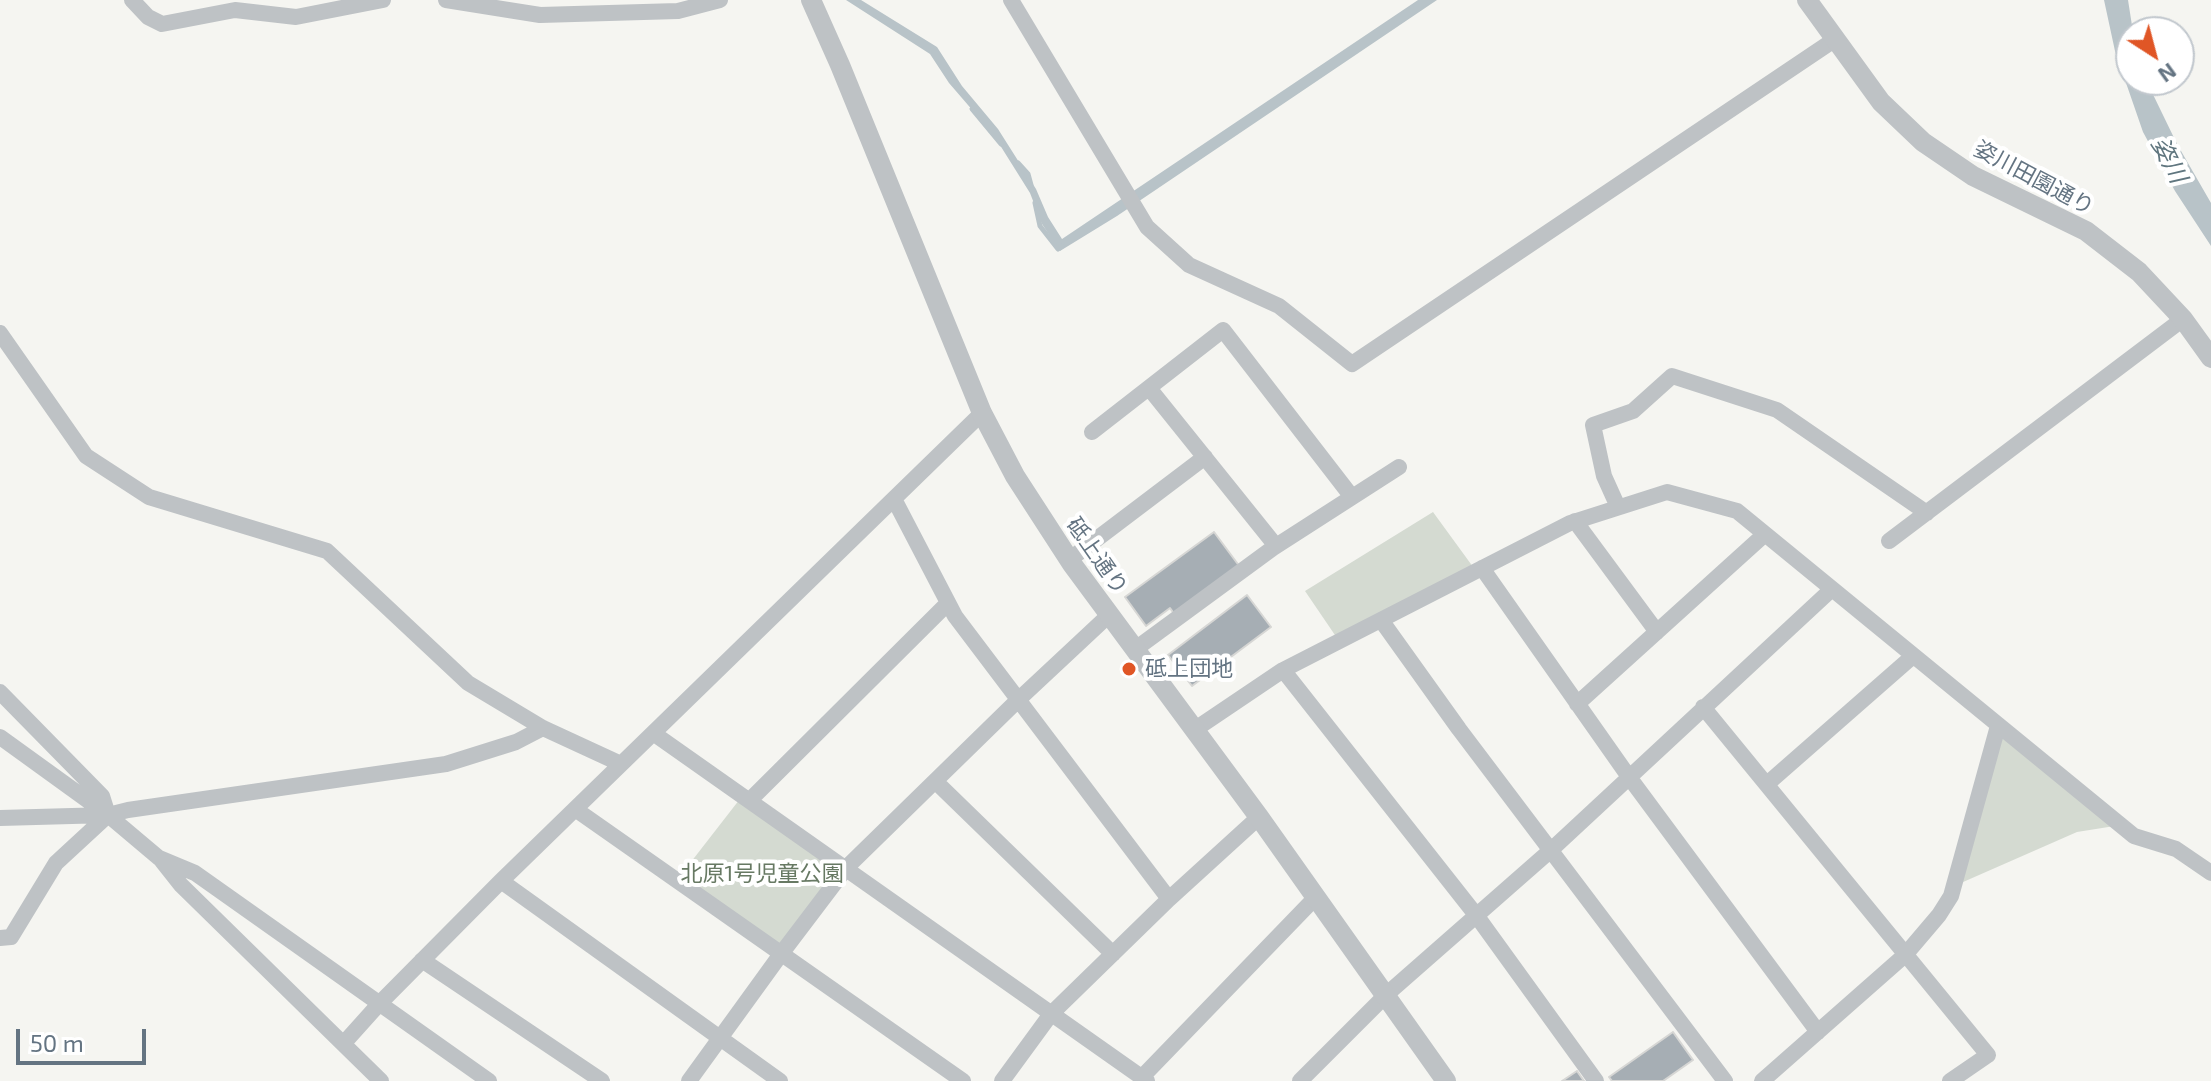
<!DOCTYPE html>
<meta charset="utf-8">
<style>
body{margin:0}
#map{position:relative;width:2211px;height:1081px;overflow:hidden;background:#f5f5f1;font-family:"Exo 2",sans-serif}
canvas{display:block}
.north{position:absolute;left:2115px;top:16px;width:80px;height:80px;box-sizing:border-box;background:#fff;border:2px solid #c1c7cd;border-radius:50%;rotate:144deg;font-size:22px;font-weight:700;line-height:32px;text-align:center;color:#647482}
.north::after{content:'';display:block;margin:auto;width:28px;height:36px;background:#e05626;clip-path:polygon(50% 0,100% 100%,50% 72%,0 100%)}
.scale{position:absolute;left:16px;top:1029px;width:130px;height:36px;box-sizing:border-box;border:4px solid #647482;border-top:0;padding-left:10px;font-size:24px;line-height:28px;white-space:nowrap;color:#647482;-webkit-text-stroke:6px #fff;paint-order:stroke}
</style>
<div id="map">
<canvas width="2211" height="1081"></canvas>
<div class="north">N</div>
<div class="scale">50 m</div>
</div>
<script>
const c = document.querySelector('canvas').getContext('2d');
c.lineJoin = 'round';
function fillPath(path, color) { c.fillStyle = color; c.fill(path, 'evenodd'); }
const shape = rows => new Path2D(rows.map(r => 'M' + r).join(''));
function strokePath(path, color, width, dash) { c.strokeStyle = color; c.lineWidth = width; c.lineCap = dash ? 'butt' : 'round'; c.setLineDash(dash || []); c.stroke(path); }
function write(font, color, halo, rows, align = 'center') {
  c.font = font + ' "Exo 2","Noto Sans JP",sans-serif'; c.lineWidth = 8; c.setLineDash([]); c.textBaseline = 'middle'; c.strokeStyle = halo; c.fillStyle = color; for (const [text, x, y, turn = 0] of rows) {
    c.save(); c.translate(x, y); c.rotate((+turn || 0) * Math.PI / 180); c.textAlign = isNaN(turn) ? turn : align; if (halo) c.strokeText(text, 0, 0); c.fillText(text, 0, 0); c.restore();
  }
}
const green = shape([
 [1433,512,1476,571,1339,641,1305,591],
 [1998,726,2121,825,2077,832,1954,886],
 [743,795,847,867,781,954,677,880]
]);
const water = shape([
 [846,0,861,0,937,47,962,86,998,129,1036,189,1048,217,1062,239,1418,0,1437,0,1117,216,1060,251,1042,224,1030,193,993,134,949,83,930,54],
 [2104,0,2128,0,2133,32,2131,32,2131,80,2146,80,2177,144,2211,203,2211,246,2175,191,2143,132,2115,51]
]);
const stream = shape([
 [972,109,1001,144],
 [1018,163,1028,174,1031,185],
 [1035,203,1040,226,1058,249,1062,246]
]);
const building = shape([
 [1214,532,1240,567,1175,615,1170,608,1146,626,1125,597,1214,532],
 [1247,595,1271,627,1192,686,1168,655,1247,595],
 [1673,1032,1693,1060,1663,1081,1612,1081,1609,1077,1673,1032],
 [1577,1071,1584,1081,1562,1081,1577,1071]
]);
const minor = shape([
 [132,0,148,17,162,24,235,10,296,17,383,0],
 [446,0,540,15,678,11,720,0],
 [1011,0,1147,227,1189,265,1279,306,1352,364,1834,40],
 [0,333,86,456,149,497,327,551,468,683,543,728,621,764],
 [1149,388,1276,546],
 [1092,432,1223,330,1352,497],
 [894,499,955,616,1169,899],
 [1618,507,1604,476,1593,425,1633,411,1672,376,1777,410,1927,513],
 [1575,521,1657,632],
 [1889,541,2183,319],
 [1069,560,1205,457],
 [1482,568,1629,777,1818,1032],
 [1381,620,1459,729,1725,1081],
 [1134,650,1273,548,1399,467],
 [1283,670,1476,915,1596,1081],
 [0,692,102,796,108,815],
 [1577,704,1765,534],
 [1703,707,1988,1055,1950,1081],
 [1194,730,1283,670,1570,523,1667,492,1737,511,2134,836,2176,849,2211,873],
 [653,733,1147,1081],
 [0,737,108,815,159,858,195,873,489,1081],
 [935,781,1113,954],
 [1767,784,1913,656],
 [750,800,948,603],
 [575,809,963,1081],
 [0,818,108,815,128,810,446,764,516,742,543,728],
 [162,861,181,885,381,1081],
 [501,881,780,1081],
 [0,938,11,937,56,863,108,815],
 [422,960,602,1081],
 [344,1043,379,1004,501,881,982,413],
 [1142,1077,1316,897],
 [689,1081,781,954,847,867,1018,700,1109,615],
 [1002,1081,1051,1014,1169,899,1259,817],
 [1300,1081,1387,994,1551,850,1832,589],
 [1762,1081,1905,955,1939,915,1951,896,1998,726]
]);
const tertiary = shape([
 [811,0,840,65,982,413,1015,476,1072,564,1259,817,1446,1081],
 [1807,0,1881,102,1923,142,1973,176,2086,231,2139,272,2183,319,2211,358]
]);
const markers = [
 [1129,669,8,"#e05626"]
];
const streetNames = [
 ["姿川田園通り",2034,178,28],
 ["砥上通り",1097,556,55]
];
const poiNames = [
 ["砥上団地",1145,669]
];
const parkNames = [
 ["北原1号児童公園",762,874]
];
const waterNames = [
 ["姿川",2169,160,63]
];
fillPath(green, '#d4dad1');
fillPath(water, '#b8c3c8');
strokePath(stream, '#b8c3c8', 5);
fillPath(building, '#a6aeb4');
strokePath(building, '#d6d6d4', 2);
strokePath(minor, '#bec2c5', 16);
strokePath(tertiary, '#bec2c5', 20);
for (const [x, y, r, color] of markers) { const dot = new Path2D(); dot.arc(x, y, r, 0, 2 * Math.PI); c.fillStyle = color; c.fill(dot); strokePath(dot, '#fff', 3); }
write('22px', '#647482', '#fff', streetNames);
write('22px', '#647482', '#fff', poiNames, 'left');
write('22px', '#677963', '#fff', parkNames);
write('italic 24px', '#60767f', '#fff', waterNames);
</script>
